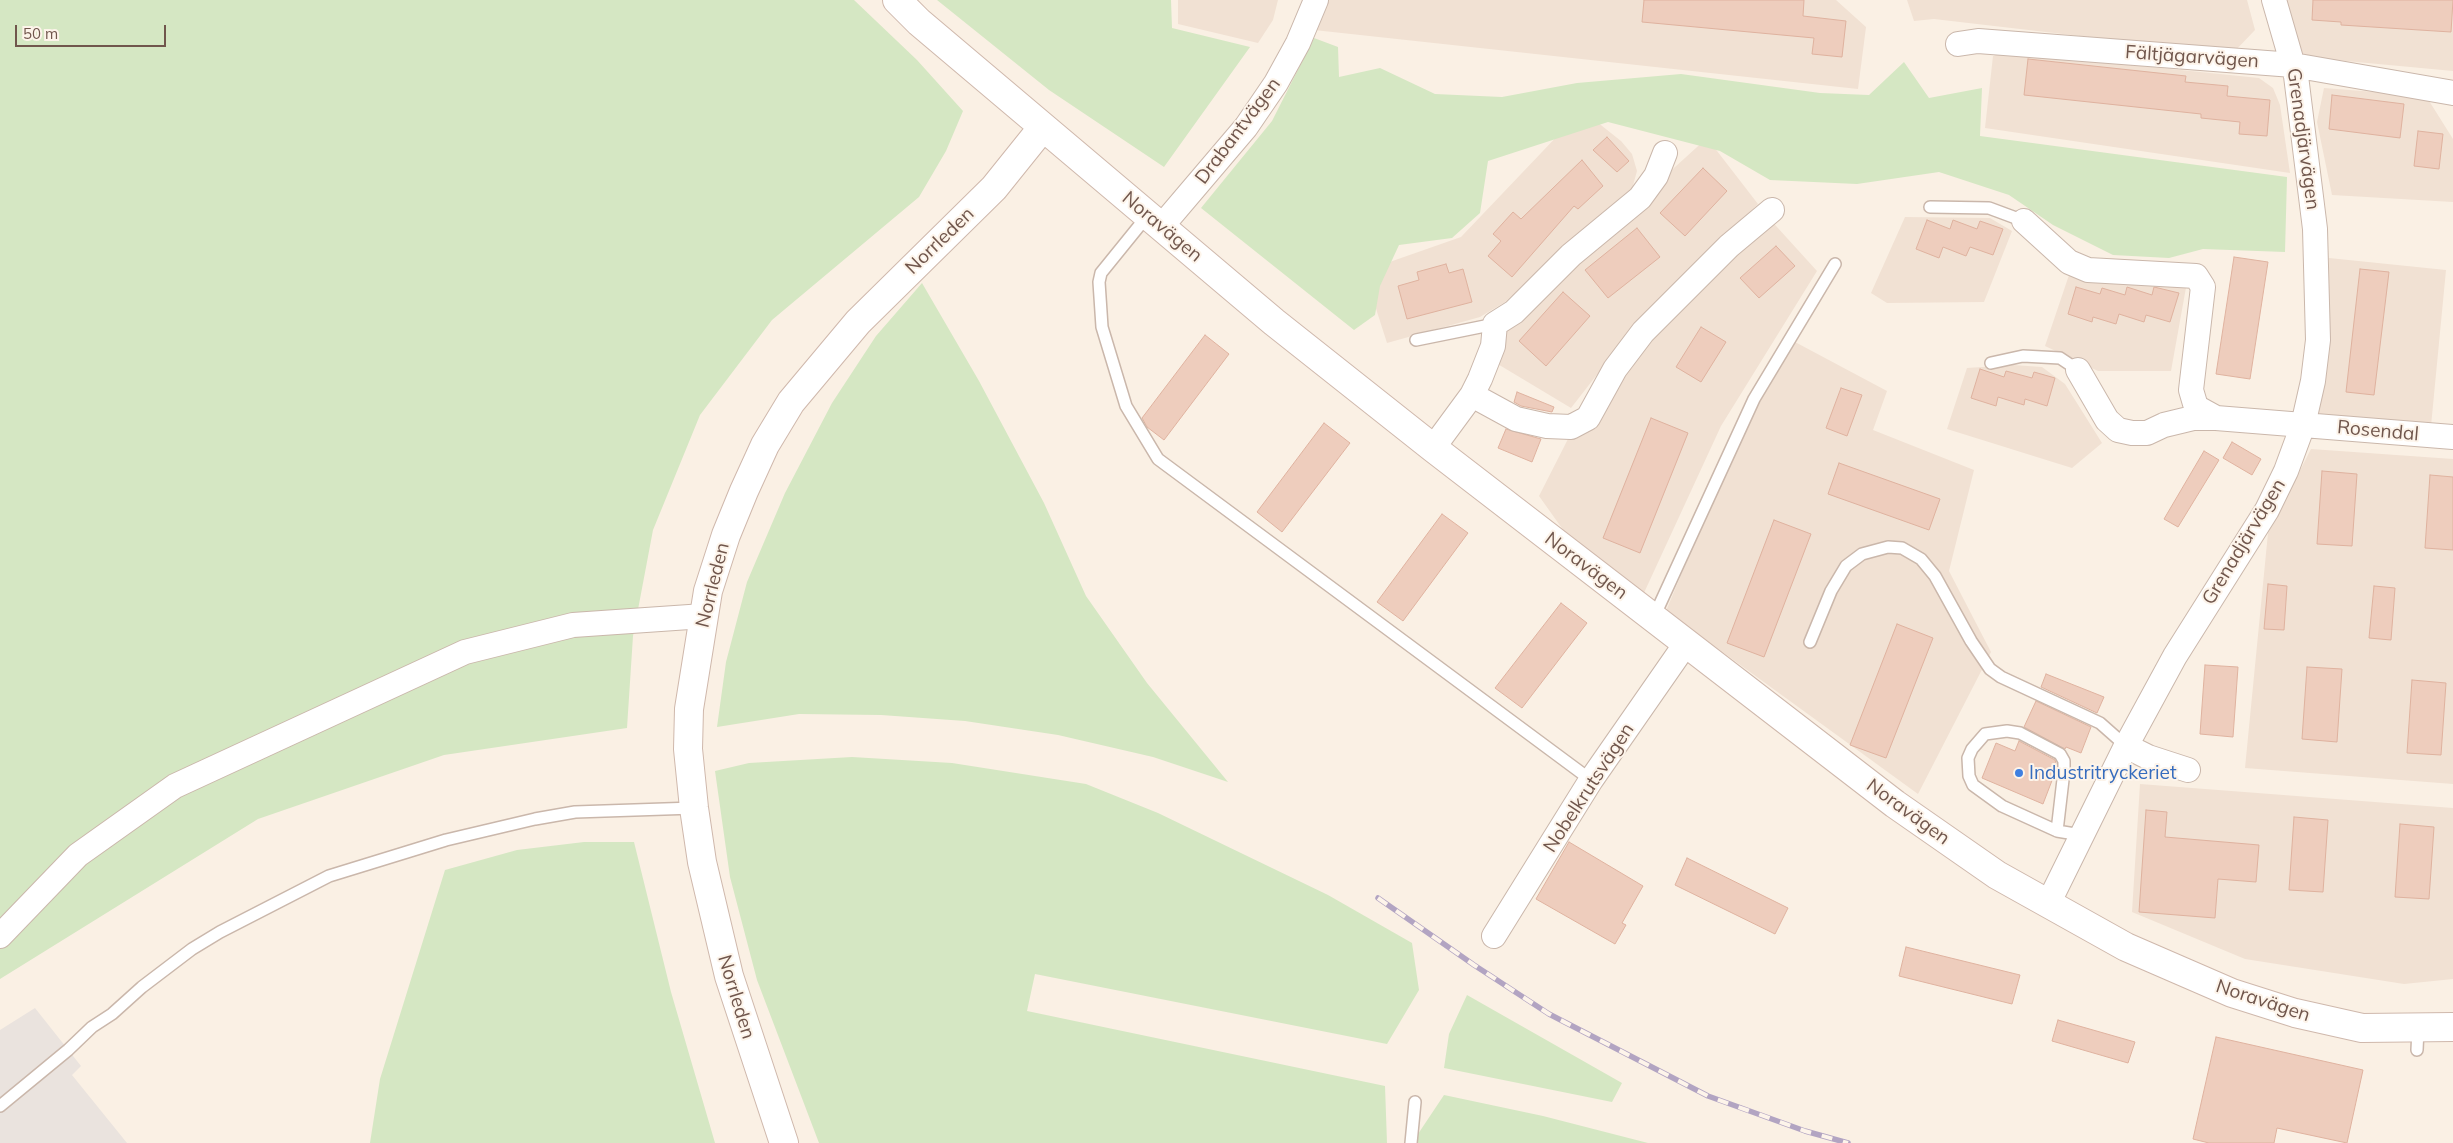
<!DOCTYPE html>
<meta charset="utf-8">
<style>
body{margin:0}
#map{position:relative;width:2453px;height:1143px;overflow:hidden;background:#faf0e4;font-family:Mulish,sans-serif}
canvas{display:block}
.scale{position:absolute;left:15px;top:25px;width:151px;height:22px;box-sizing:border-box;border:2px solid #70564c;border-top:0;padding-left:6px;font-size:15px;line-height:18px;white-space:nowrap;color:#70564c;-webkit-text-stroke:4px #fdf4ea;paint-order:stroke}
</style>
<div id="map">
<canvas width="2453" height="1143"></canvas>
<div class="scale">50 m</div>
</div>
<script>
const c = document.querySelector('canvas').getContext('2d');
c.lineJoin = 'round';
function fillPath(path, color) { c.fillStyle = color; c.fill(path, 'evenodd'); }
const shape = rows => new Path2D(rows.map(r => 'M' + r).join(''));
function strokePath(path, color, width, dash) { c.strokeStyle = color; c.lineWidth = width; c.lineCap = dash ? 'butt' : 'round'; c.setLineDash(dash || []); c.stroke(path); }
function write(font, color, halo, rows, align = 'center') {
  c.font = font + ' Mulish,sans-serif'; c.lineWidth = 4; c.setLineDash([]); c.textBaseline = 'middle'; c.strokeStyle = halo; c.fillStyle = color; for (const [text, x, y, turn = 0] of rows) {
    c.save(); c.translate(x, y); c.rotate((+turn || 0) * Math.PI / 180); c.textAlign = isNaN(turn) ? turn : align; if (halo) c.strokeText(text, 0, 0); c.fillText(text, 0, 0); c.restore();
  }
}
const residential = shape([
 [1178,0,1278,0,1273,20,1258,43,1178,24],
 [1322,0,1836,0,1866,27,1858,89,1314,30],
 [1907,0,2247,0,2255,30,2234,52,2209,51,1934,19,1914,21],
 [2282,0,2453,0,2453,71,2303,57],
 [2004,52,2259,78,2273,88,2280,105,2290,173,1985,128,1993,56],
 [2324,88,2426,96,2453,139,2453,202,2332,195,2317,122],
 [1582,110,1621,141,1632,154,1637,171,1632,189,1505,302,1480,317,1387,343,1364,271,1461,237],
 [1707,138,1758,204,1627,336,1571,408,1491,360,1493,347,1557,274],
 [1767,216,1817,271,1721,426,1643,595,1576,548,1539,496,1568,439,1594,416,1613,376],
 [1905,217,1990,218,2012,231,1984,302,1887,303,1871,293],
 [2329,258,2446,270,2431,426,2325,420,2316,412],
 [2069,275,2104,283,2187,282,2171,371,2098,371,2045,346],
 [1795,342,1887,391,1873,430,1974,470,1949,571,1991,652,1918,794,1666,611,1739,435],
 [2013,365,2042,367,2065,384,2102,443,2072,468,1947,429,1967,368],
 [2311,449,2453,459,2453,784,2245,768,2268,533],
 [2140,784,2453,808,2453,979,2404,984,2245,959,2132,912]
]);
const industrial = shape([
 [35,1008,81,1066,72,1075,127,1143,0,1143,0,1030]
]);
const green = shape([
 [0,0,854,0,917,60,963,111,946,151,919,197,772,320,700,415,653,530,633,636,627,728,444,755,258,819,0,979],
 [937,0,1171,0,1172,28,1250,47,1164,167,1049,90],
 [1314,38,1338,47,1339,77,1380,68,1435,94,1502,97,1577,83,1681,74,1820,93,1869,95,1904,62,1929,98,1982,88,1980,136,2287,177,2285,252,2203,249,2169,258,2113,255,2053,225,2009,195,1939,172,1857,184,1770,180,1720,151,1608,122,1488,161,1480,213,1452,238,1399,245,1380,286,1375,315,1354,330,1201,208,1272,121],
 [922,283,979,381,1044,503,1086,596,1147,683,1228,782,1153,757,1058,735,965,721,881,715,799,714,717,727,726,662,747,582,785,493,832,403,876,336],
 [852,757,952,763,1086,784,1158,813,1328,895,1412,943,1419,990,1387,1044,1035,974,1027,1011,1385,1086,1387,1143,819,1143,757,980,730,877,715,771,749,763],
 [584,842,634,842,671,992,715,1143,370,1143,380,1079,445,870,517,850],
 [1467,995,1622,1083,1612,1102,1444,1068,1449,1034],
 [1444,1095,1543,1116,1648,1143,1412,1143]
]);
const building = shape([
 [1644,0,1804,0,1803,16,1846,21,1842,57,1812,54,1814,38,1642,22,1644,0],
 [2313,0,2453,0,2451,32,2341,25,2341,22,2312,20,2313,0],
 [2028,59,2186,76,2185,82,2228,86,2227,96,2270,100,2267,136,2239,134,2240,122,2201,118,2201,114,2024,95,2028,59],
 [2332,95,2404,104,2400,138,2329,129,2332,95],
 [2418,131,2443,134,2439,169,2414,166,2418,131],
 [1607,137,1629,161,1617,172,1593,150,1607,137],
 [1582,160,1603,186,1578,209,1574,206,1512,277,1488,256,1501,241,1493,234,1513,212,1521,219,1582,160],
 [1703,168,1727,191,1685,236,1660,213,1703,168],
 [1927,220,1950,229,1953,220,1977,229,1980,221,2003,229,1993,255,1970,247,1966,256,1943,247,1939,258,1916,249,1927,220],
 [1637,228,1660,257,1608,298,1585,270,1637,228],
 [1776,246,1795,266,1759,298,1740,278,1776,246],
 [2234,257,2268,262,2250,379,2216,374,2234,257],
 [1446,264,1449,273,1463,269,1472,302,1407,319,1398,286,1419,280,1417,272,1446,264],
 [2360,269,2389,272,2374,395,2346,392,2360,269],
 [2076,287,2100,294,2102,288,2125,295,2127,287,2152,295,2154,287,2179,293,2170,322,2146,315,2144,322,2119,314,2116,324,2093,317,2092,322,2068,314,2076,287],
 [1563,292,1590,316,1546,366,1519,341,1563,292],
 [1701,327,1726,342,1701,382,1676,367,1701,327],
 [1205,335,1229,354,1164,440,1147,427,1142,418,1205,335],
 [1980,369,2004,377,2006,371,2032,378,2034,372,2055,378,2047,406,2025,399,2024,405,1998,397,1996,406,1971,398,1980,369],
 [1841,388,1862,395,1847,436,1826,428,1841,388],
 [1517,392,1554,407,1552,412,1521,406,1514,402,1517,392],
 [1651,418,1688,433,1640,553,1603,538,1651,418],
 [1324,423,1350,443,1282,532,1257,512,1324,423],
 [1506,429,1541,439,1532,462,1498,448,1506,429],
 [2232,442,2261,459,2252,475,2223,458,2232,442],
 [2204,451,2219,460,2178,527,2164,519,2204,451],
 [1839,463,1940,499,1929,530,1828,494,1839,463],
 [2322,471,2357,474,2352,546,2317,544,2322,471],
 [2430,475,2453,477,2453,550,2425,548,2430,475],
 [1442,514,1468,533,1403,621,1377,602,1442,514],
 [1774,520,1811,534,1764,657,1727,643,1774,520],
 [2268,584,2287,586,2284,630,2264,629,2268,584],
 [2374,586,2395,588,2391,640,2369,638,2374,586],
 [1561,603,1587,623,1522,708,1495,688,1561,603],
 [1897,624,1933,638,1886,758,1850,745,1897,624],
 [2205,665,2238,667,2233,737,2200,734,2205,665],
 [2307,667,2342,669,2337,742,2302,739,2307,667],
 [2046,674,2104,697,2097,713,2041,687,2046,674],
 [2412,680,2446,683,2441,755,2407,753,2412,680],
 [2036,701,2091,727,2081,753,2066,747,2065,749,2024,727,2036,701],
 [2019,741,2055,760,2056,763,2056,770,2043,804,1982,778,1996,743,2015,751,2019,741],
 [2146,810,2167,812,2165,837,2259,845,2256,882,2218,879,2215,918,2139,912,2146,810],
 [2294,817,2328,820,2323,892,2289,890,2294,817],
 [2400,824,2434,827,2429,899,2395,897,2400,824],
 [1569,842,1643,886,1622,923,1626,925,1615,944,1536,899,1569,842],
 [1687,858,1788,908,1775,934,1675,885,1687,858],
 [1906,947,2020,975,2012,1004,1899,976,1906,947],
 [2058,1020,2135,1042,2128,1063,2052,1041,2058,1020],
 [2216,1037,2363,1070,2347,1143,2277,1128,2274,1143,2209,1143,2193,1139,2216,1037]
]);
const lane = shape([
 [1930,207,1989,208,2024,221],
 [1148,215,1101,273,1099,282,1102,327,1126,406,1158,459,1591,780],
 [1416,340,1495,324],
 [1991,363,2023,356,2060,358,2078,370],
 [1654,617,1754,399,1835,264],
 [1810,642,1831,591,1846,566,1862,554,1888,547,1902,548,1921,559,1935,576,1971,641,1990,669,2001,677,2100,723,2126,746],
 [2057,831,2064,771,2064,761,2060,754,2020,733,2007,731,1985,734,1972,749,1968,758,1969,776,1973,785,2002,806,2057,831,2081,835],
 [2417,1050,2418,1029],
 [0,1106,68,1050,92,1027,112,1014,142,987,192,949,220,932,329,876,446,840,535,819,575,812,694,808],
 [1411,1143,1415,1102]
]);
const street = shape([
 [1958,44,1978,41,2293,65,2453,93],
 [2024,221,2069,262,2088,270,2196,276,2203,287,2191,390,2196,407,2216,418],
 [1161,227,1246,127,1276,83,1298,43,1316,0],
 [2078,370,2107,420,2118,430,2132,433,2147,433,2164,425,2193,418,2216,418,2453,437],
 [1472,395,1516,419,1547,426,1571,427,1588,418,1615,369,1643,332,1729,246,1772,210],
 [1433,448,1472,395,1480,379,1493,346,1495,324,1514,312,1571,255,1640,198,1656,176,1665,153],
 [2126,746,2148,757,2188,770],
 [2048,904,2126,746,2175,656,2267,510,2286,471,2303,425,2313,381,2318,340,2315,229,2296,76,2274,0],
 [0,936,78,855,175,786,465,652,573,625,704,616],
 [1494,936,1591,780,1687,642]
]);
const secondary = shape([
 [897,0,919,22,1274,322,1433,448,1895,804,1997,875,2126,947,2232,993,2295,1013,2362,1028,2453,1027],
 [784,1143,729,976,702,862,694,808,688,749,689,709,708,591,726,535,744,491,765,445,791,402,858,322,994,188,1043,127]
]);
const rail = shape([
 [1378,898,1474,965,1549,1014,1708,1096,1805,1131,1848,1143]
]);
const markers = [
 [2019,773,5,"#3f7fe0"]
];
const streetNames = [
 ["Fältjägarvägen",2192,57,4],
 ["Drabantvägen",1238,131,-53],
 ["Grenadjärvägen",2303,139,82],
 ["Noravägen",1162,227,40],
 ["Norrleden",940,241,-44],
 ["Rosendal",2378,431,5],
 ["Grenadjärvägen",2244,542,-59],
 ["Noravägen",1586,566,37],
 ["Norrleden",713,585,-76],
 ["Nobelkrutsvägen",1589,788,-57],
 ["Noravägen",1908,812,36],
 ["Norrleden",736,997,73],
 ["Noravägen",2263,1001,18]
];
const shopNames = [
 ["Industritryckeriet",2029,773]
];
fillPath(residential, '#f1e1d3');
fillPath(industrial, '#eae3de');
fillPath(green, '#d5e7c3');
fillPath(building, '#eecdbd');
strokePath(building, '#dfb29f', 1);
strokePath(lane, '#cab7ab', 14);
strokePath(street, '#cab7ab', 26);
strokePath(secondary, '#cfb8ac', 30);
strokePath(lane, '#fff', 11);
strokePath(street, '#fff', 24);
strokePath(secondary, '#fff', 28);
strokePath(rail, '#b2a4c2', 5.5);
strokePath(rail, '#fdf4ea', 4, [11]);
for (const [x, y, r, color] of markers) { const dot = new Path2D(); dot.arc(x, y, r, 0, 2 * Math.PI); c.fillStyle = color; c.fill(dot); strokePath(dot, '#fdf4ea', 2); }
write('19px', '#70564c', '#fdf4ea', streetNames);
write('19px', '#366cbe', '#fdf4ea', shopNames, 'left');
</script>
